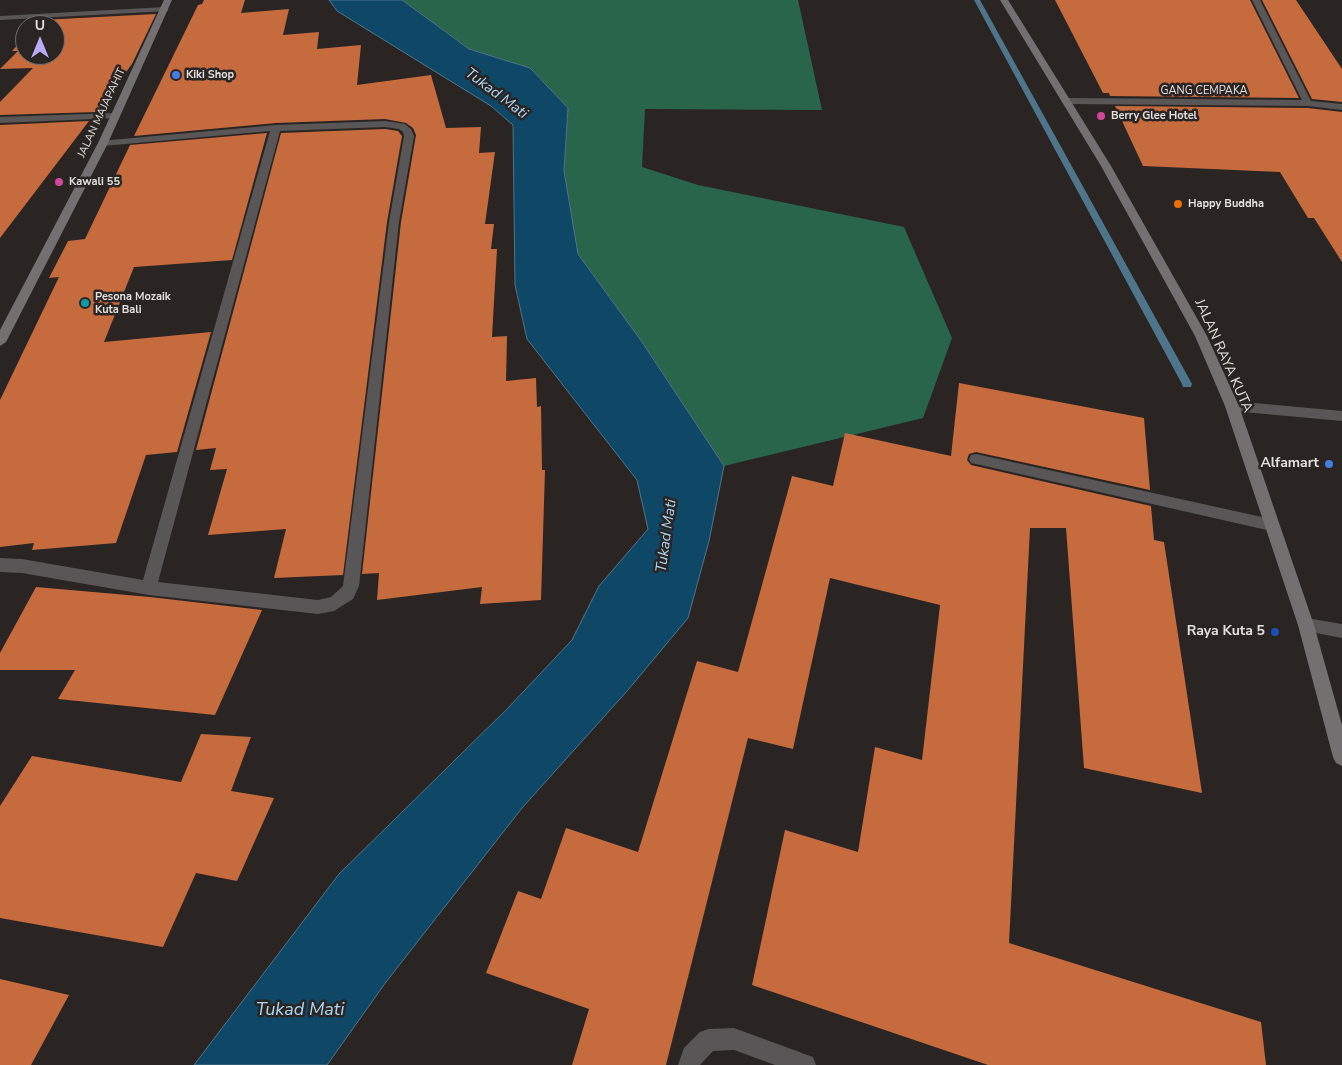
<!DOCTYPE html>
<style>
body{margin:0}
#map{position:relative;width:1342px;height:1065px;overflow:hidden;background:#2a2523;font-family:"Nunito Sans",sans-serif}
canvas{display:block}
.north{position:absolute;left:15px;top:15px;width:50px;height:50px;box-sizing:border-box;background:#2a2523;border:1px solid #74706e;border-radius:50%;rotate:0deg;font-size:14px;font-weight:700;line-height:20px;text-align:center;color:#e3e0df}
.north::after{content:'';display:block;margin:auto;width:18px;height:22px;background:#b9abf7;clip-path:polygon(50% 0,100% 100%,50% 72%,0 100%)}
</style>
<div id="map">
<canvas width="1342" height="1065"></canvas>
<div class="north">U</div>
</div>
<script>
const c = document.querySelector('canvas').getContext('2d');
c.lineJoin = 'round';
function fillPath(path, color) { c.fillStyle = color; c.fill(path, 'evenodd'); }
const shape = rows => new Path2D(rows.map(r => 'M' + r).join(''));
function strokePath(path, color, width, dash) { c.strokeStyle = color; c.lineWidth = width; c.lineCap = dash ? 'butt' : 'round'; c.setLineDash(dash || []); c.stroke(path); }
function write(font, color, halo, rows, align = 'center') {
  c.font = font + ' "Nunito Sans",sans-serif'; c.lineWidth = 5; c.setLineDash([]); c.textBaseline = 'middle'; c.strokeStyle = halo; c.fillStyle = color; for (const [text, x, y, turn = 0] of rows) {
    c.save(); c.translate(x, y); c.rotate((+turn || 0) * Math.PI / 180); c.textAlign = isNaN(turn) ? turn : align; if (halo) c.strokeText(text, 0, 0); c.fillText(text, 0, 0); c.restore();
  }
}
const forest = shape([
 [402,0,798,0,822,110,645,109,642,167,698,185,904,227,952,338,923,418,724,466,642,342,578,254,564,171,568,108,530,68,469,49]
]);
const water = shape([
 [329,0,402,0,469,49,530,68,568,108,564,171,578,254,642,342,724,466,709,541,688,618,628,690,522,808,386,982,327,1065,194,1065,339,874,508,708,572,640,599,586,648,529,637,480,527,339,515,285,513,125,491,106,337,11,329,0]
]);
const stream = shape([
 [974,0,980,0,1192,384,1191,387,1183,387,1182,384,974,0]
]);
const building = shape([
 [204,0,245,0,241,13,289,9,283,35,319,32,317,49,361,45,357,85,431,75,446,128,481,127,479,153,495,152,485,224,494,224,491,249,497,249,492,337,507,336,506,381,536,378,537,407,541,406,542,470,545,470,541,600,480,604,482,587,377,600,379,573,362,574,401,222,416,135,413,128,406,123,385,119,276,123,134,136,198,5,202,4],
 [1055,0,1250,0,1299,98,1110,96,1109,93,1103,93],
 [1262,0,1296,0,1342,69,1342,102,1312,99],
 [156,14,132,64,96,112,0,115,0,102,33,68,0,69,18,51,12,51,25,37,25,55,55,55,55,25,36,25,42,20],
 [1115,106,1308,108,1342,112,1342,262,1314,218,1308,218,1280,172,1143,166],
 [89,121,0,238,0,125],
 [385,129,398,131,402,136,387,222,343,575,274,578,286,529,208,535,227,469,210,470,216,448,196,450,281,133],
 [267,133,232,260,134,267,104,342,211,332,177,452,146,455,116,543,32,550,34,543,0,547,0,400,59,277,49,278,68,241,85,239,130,145],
 [959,383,1144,418,1150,490,976,452,969,454,967,460,971,465,1151,506,1154,540,1164,542,1202,793,1084,768,1066,528,1030,528,1009,943,1261,1022,1266,1065,988,1065,752,985,785,830,858,852,875,747,922,760,940,605,830,578,793,749,748,738,666,1065,572,1065,589,1009,486,973,518,891,541,899,566,828,638,852,697,661,738,672,792,476,833,486,845,433,951,456],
 [36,587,150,597,262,610,215,715,58,699,75,670,0,670,0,653],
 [201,734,251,737,231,791,274,798,237,881,196,873,163,947,0,918,0,806,32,756,181,782],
 [0,979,69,995,31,1065,0,1065]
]);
const lane = shape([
 [976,454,1271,519,1276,521,1278,525,1276,529,1271,531,976,464,971,463,969,459,971,455,976,454]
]);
const street = shape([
 [1252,0,1260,0,1311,101,1342,104,1342,110,1308,106,1066,104,1061,101,1066,98,1302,100,1252,0],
 [165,7,168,7,168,11,0,20,0,16,165,7],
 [115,113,118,114,118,118,0,123,0,117,115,113],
 [385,121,405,124,411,129,414,136,399,222,359,586,353,599,334,611,318,614,149,595,22,573,0,572,0,558,22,559,143,580,270,131,103,146,98,143,100,141,276,125,385,121],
 [385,127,399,129,403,132,404,136,389,222,343,586,331,597,318,600,158,582,280,131,385,127],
 [1232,401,1342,411,1342,421,1232,411,1227,409,1225,406,1227,403,1232,401],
 [1306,618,1342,624,1342,638,1300,630,1298,625,1300,620,1306,618],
 [734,1028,813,1057,816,1065,775,1065,734,1050,713,1051,700,1065,678,1065,684,1048,700,1032,708,1029,734,1028]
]);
const secondary = shape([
 [164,0,172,0,108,143,6,342,0,346,0,330,98,143,164,0],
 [1000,0,1008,0,1111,166,1207,336,1239,406,1314,625,1342,725,1342,766,1336,763,1333,757,1298,625,1225,406,1195,336,1101,166,1000,0]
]);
const markers = [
 [176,75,5,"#3f7fe0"],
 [1101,116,5,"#d1479c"],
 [59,182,5,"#d1479c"],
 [1178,204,5,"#e8710a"],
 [85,303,5,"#0f9aa8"],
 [1329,464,5,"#3f7fe0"],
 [1275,632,5,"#1a4fb4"]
];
const farPoinames = [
 ["Kiki Shop",186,75],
 ["Berry Glee Hotel",1111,116],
 ["Kawali 55",69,182],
 ["Happy Buddha",1188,204],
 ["Pesona Mozaik",95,297],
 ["Kuta Bali",95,310]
];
const farStreetnames = [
 ["GANG CEMPAKA",1204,91],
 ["JALAN MAJAPAHIT",102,113,-65]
];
const streetNames = [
 ["JALAN RAYA KUTA",1223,356,66]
];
const poiNames = [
 ["Alfamart",1319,464],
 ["Raya Kuta 5",1265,632]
];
const waterNames = [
 ["Tukad Mati",496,94,37],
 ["Tukad Mati",667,536,-82]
];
const nearWaternames = [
 ["Tukad Mati",300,1011]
];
fillPath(forest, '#28654a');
fillPath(water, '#0f4767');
strokePath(water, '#4f758b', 1);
fillPath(stream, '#4f758b');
fillPath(building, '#c56b3e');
fillPath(lane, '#585656');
fillPath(street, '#585656');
fillPath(secondary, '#747071');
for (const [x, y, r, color] of markers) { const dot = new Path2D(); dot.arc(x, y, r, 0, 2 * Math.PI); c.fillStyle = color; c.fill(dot); strokePath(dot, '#2a2523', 2); }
write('bold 11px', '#e3e0df', '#2a2523', farPoinames, 'left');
write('11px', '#e3e0df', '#2a2523', farStreetnames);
write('14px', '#e3e0df', '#2a2523', streetNames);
write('bold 14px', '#e3e0df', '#2a2523', poiNames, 'right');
write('italic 15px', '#acd8f8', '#2a2523', waterNames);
write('italic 18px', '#acd8f8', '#2a2523', nearWaternames);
</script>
